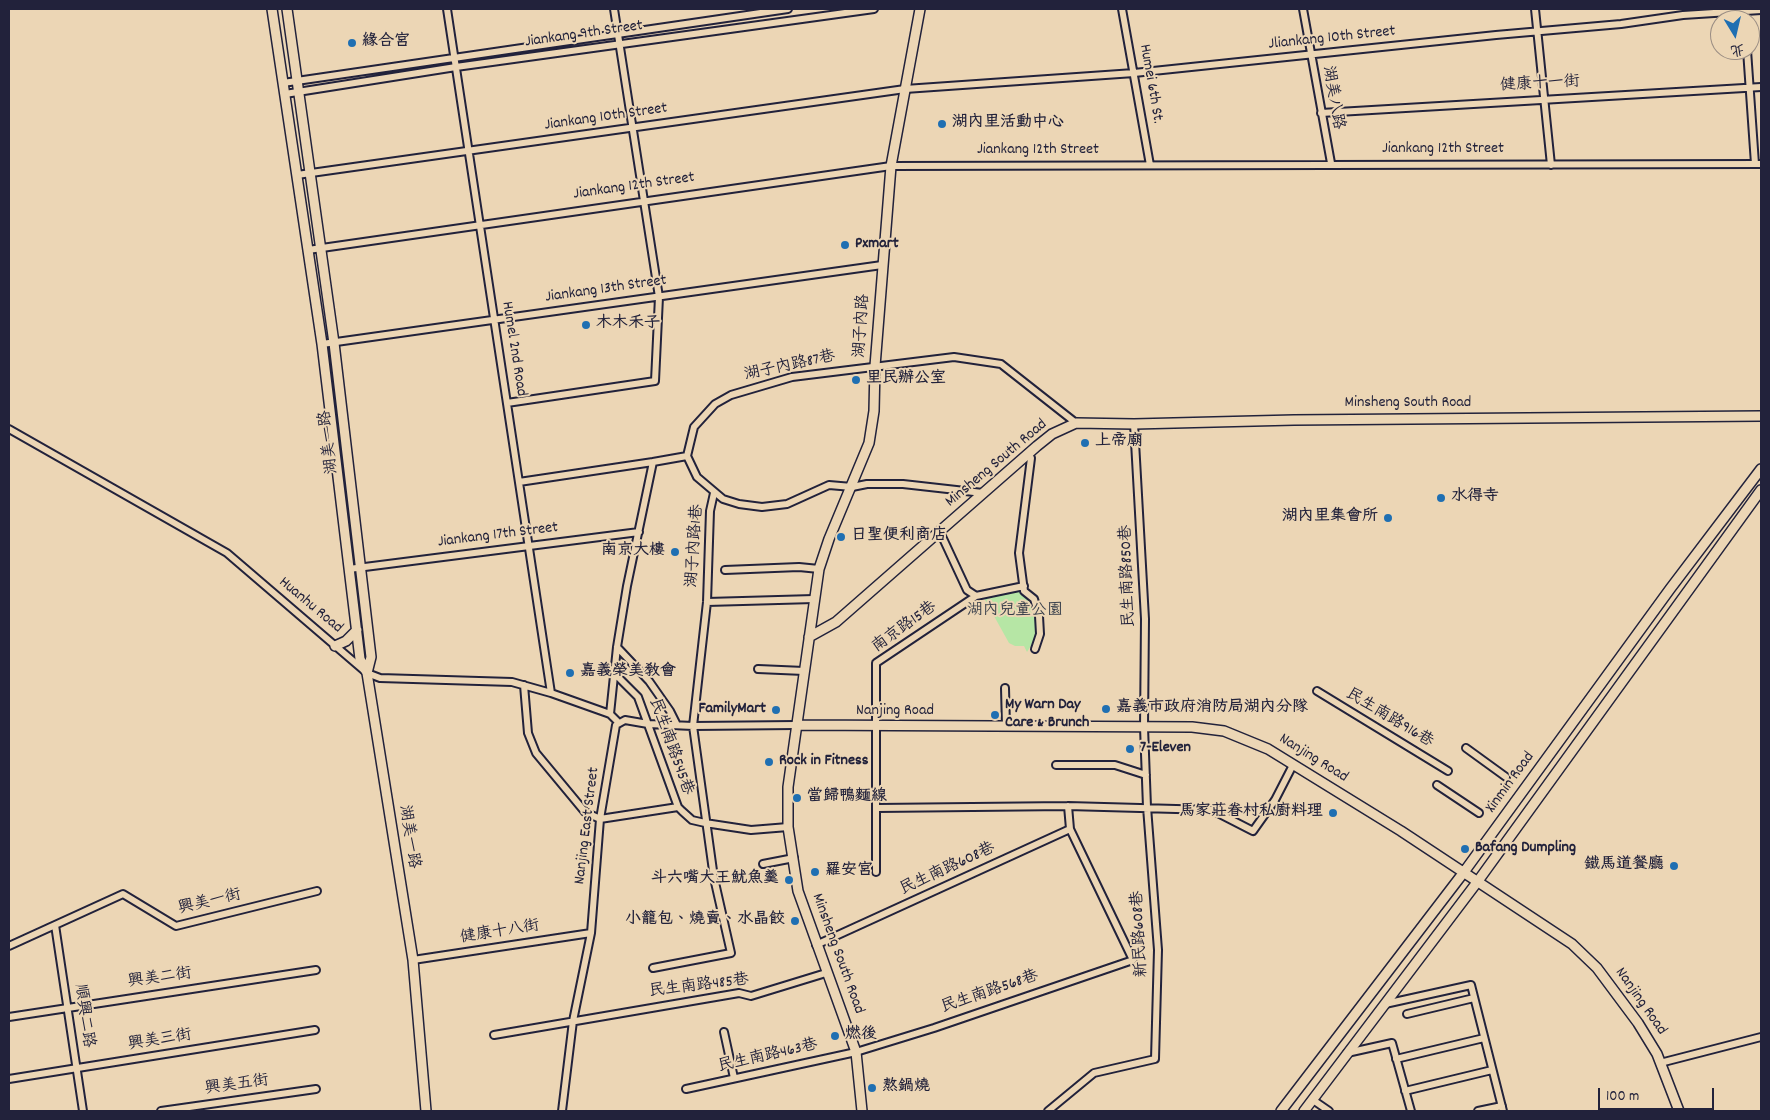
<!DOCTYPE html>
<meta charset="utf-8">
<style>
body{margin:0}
#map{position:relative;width:1770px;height:1120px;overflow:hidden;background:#ecd6b5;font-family:Dekko,"LXGW WenKai TC",sans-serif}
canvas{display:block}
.frame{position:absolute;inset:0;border:10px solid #22223b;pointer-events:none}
.north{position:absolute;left:1710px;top:10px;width:50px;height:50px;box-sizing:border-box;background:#ecd6b5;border:1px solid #9b8e84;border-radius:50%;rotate:171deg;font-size:14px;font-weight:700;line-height:20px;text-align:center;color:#22223b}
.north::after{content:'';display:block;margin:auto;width:18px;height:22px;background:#1f6fb2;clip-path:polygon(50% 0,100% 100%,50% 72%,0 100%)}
.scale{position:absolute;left:1598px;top:1088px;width:116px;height:22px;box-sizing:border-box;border:2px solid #22223b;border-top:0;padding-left:6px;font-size:15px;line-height:18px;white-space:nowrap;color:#22223b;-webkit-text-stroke:4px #ecd6b5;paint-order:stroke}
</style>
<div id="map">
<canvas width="1770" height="1120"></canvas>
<div class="frame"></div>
<div class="north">北</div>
<div class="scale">100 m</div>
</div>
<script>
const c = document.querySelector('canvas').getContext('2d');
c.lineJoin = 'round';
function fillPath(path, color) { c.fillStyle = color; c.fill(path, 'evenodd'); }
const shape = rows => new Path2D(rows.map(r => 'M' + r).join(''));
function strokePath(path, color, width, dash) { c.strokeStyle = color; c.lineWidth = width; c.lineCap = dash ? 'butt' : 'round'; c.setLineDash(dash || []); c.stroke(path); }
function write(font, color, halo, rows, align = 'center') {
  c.font = font + ' Dekko,"LXGW WenKai TC",sans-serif'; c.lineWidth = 4; c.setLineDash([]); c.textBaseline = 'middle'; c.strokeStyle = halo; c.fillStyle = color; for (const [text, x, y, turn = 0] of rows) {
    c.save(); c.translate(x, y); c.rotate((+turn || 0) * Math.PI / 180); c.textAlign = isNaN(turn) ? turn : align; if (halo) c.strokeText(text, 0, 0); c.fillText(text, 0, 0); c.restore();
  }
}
const green = shape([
 [1020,590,1032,600,1038,617,1038,634,1027,652,1024,646,1015,646,1009,643,984,598,996,593]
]);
const street = shape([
 [447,9,551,693],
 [1122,9,1150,165],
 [1303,9,1331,163],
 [1535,9,1551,165],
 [1747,50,1755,164],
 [283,83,788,9],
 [285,94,456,67,874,9],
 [1321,113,1761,87],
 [297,175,905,89,1134,73,1496,35,1621,24,1683,15,1761,10],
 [308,250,891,166,1761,164],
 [322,344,882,265],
 [507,403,655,381,659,297,614,9],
 [9,429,227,553,367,673,380,678,512,682,551,693,610,714,619,723],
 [1028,453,1031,458,1019,553,1024,591,1034,599,1039,616,1040,634,1035,649],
 [687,456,694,427,715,404,731,395,792,377,954,357,1001,364,1076,423],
 [687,456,697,477,723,499,739,504,762,507,787,504,829,485,852,487,867,484,903,484,983,493],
 [653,462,687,456],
 [519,482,653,462,627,586,617,647,610,714],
 [940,532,967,590,976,596,1024,586],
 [349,569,639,532],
 [725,570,799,567,819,569],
 [707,602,814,599],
 [617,647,649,681,670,711,677,725],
 [758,669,804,671],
 [616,675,638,697,678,807,682,811,692,820,705,823,751,830,788,827],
 [524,685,528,733,536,753,585,812,600,819,678,807],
 [1005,688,1006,726],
 [1317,691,1448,771],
 [1466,748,1506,777],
 [1056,765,1115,765,1146,775],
 [1437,785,1479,813],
 [877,808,1068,806,1212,810,1253,831,1275,800,1293,765],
 [763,864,794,858],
 [876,872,876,663,976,596],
 [55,925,83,1111],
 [816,945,1070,829],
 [9,946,123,894,176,926,317,891],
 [413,960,591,933],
 [653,968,731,953,714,878,693,726,707,602,710,511,714,493],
 [1385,1004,1471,985,1503,1111],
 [1407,1014,1474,998],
 [9,1017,316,970],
 [724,1032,734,1078],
 [494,1035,739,993,751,996,826,973],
 [1347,1053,1392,1043,1411,1111],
 [1396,1059,1484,1038],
 [1660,1063,1761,1037],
 [9,1079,315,1030],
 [686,1089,856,1052,934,1028,1133,960,1070,829,1068,806],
 [1405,1091,1492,1070],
 [1313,1100,1329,1111],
 [161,1111,316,1089],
 [562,1111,573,1021,591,933,600,819,616,725,625,720,648,724,693,726,796,725],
 [1048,1111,1094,1073,1155,1059,1158,950,1147,807,1144,727,1145,619,1134,424],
 [1478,1111,1502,1106]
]);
const secondary = shape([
 [272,9,322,344,360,659,367,673],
 [287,9,334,343,371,657,367,673,413,960,426,1111],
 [809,637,836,622,1037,446,1052,434,1076,423,1134,424,1294,420,1761,416],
 [335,646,346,641,357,630],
 [796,725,1192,727,1224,731,1268,749,1401,831,1572,944,1597,968,1638,1023,1657,1054,1679,1111],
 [862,1111,856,1052,798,891,788,827,788,787,819,569,829,539,869,443,874,411,875,366,891,166,920,9],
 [1281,1111,1464,872,1670,589,1761,469],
 [1304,1111,1478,881,1761,490]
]);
const markers = [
 [352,43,5,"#1f6fb2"],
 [942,124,5,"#1f6fb2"],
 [845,245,5,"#1f6fb2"],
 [586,325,5,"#1f6fb2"],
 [856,380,5,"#1f6fb2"],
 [1085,443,5,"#1f6fb2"],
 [1441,498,5,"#1f6fb2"],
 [1388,518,5,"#1f6fb2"],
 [841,537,5,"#1f6fb2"],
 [675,552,5,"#1f6fb2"],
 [570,673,5,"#1f6fb2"],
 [1106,709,5,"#1f6fb2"],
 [776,710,5,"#1f6fb2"],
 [995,715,5,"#1f6fb2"],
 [1130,749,5,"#1f6fb2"],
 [769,762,5,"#1f6fb2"],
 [797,798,5,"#1f6fb2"],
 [1333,813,5,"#1f6fb2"],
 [1465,849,5,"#1f6fb2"],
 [1674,866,5,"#1f6fb2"],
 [815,872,5,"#1f6fb2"],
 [789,880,5,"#1f6fb2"],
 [795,921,5,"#1f6fb2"],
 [835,1036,5,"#1f6fb2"],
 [872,1088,5,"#1f6fb2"]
];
const streetNames = [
 ["Jiankang 9th Street",584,35,-8],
 ["Jliankang 10th Street",1332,39,-6],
 ["Humei 6th St.",1150,84,80],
 ["健康十一街",1540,85,-3],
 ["湖美八路",1332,98,80],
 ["Jiankang 10th Street",606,118,-8],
 ["Jiankang 12th Street",1443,150],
 ["Jiankang 12th Street",1038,151],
 ["Jiankang 12th Street",634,187,-8],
 ["Jiankang 13th Street",606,290,-8],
 ["湖子內路",863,326,-86],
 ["Humel 2nd Road",513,349,81],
 ["湖子內路87巷",790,367,-12],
 ["Minsheng South Road",1408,404],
 ["湖美一路",330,442,-97],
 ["Minsheng South Road",997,464,-40],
 ["Jiankang 17th Street",498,536,-7],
 ["湖子內路1巷",696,546,-86],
 ["民生南路850巷",1129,576,-92],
 ["Huanhu Road",310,606,40],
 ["南京路15巷",905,628,-36],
 ["Nanjing Road",895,712],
 ["民生南路916巷",1389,719,31],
 ["民生南路545巷",670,747,70],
 ["Nanjing Road",1313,759,32],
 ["Xinmin Road",1511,783,-54],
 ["Nanjing East Street",588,826,-83],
 ["湖美一路",408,837,81],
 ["民生南路608巷",948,870,-25],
 ["興美一街",210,903,-13],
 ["健康十八街",500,933,-9],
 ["新民路608巷",1141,934,-93],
 ["Minsheng South Road",837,954,70],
 ["興美二街",160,979,-8],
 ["民生南路485巷",699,987,-7],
 ["民生南路568巷",990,993,-19],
 ["Nanjing Road",1640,1002,55],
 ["順興二路",83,1016,82],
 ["興美三街",160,1041,-9],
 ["民生南路463巷",768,1057,-13],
 ["興美五街",237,1086,-8]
];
const poiNames = [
 ["緣合宮",362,43],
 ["湖內里活動中心",952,124],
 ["Pxmart",855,245],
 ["木木禾子",596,325],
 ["里民辦公室",866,380],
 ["上帝廟",1095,443],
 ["水得寺",1451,498],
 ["湖內里集會所",1378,518,"right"],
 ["日聖便利商店",851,537],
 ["南京大樓",665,552,"right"],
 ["嘉義榮美教會",580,673],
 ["My Warn Day",1005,706],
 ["Care & Brunch",1005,724],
 ["嘉義市政府消防局湖內分隊",1116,709],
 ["FamilyMart",766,710,"right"],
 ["7-Eleven",1140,749],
 ["Rock in Fitness",779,762],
 ["當歸鴨麵線",807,798],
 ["馬家莊眷村私廚料理",1323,813,"right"],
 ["Bafang Dumpling",1475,849],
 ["鐵馬道餐廳",1664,866,"right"],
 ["羅安宮",825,872],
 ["斗六嘴大王魷魚羹",779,880,"right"],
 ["小籠包、燒賣、水晶餃",785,921,"right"],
 ["燃後",845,1036],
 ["熬鍋燒",882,1088]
];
const parkNames = [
 ["湖內兒童公園",1015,612]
];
fillPath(green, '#b6e6a5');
strokePath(street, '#22223b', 10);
strokePath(secondary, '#22223b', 12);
strokePath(street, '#ecd6b5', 6);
strokePath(secondary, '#ecd6b5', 9);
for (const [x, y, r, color] of markers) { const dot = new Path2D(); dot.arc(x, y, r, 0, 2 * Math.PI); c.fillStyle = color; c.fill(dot); strokePath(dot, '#ecd6b5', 2); }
write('16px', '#22223b', '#ecd6b5', streetNames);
write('bold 16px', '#22223b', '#ecd6b5', poiNames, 'left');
write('16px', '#383f4b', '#ecd6b5', parkNames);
</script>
